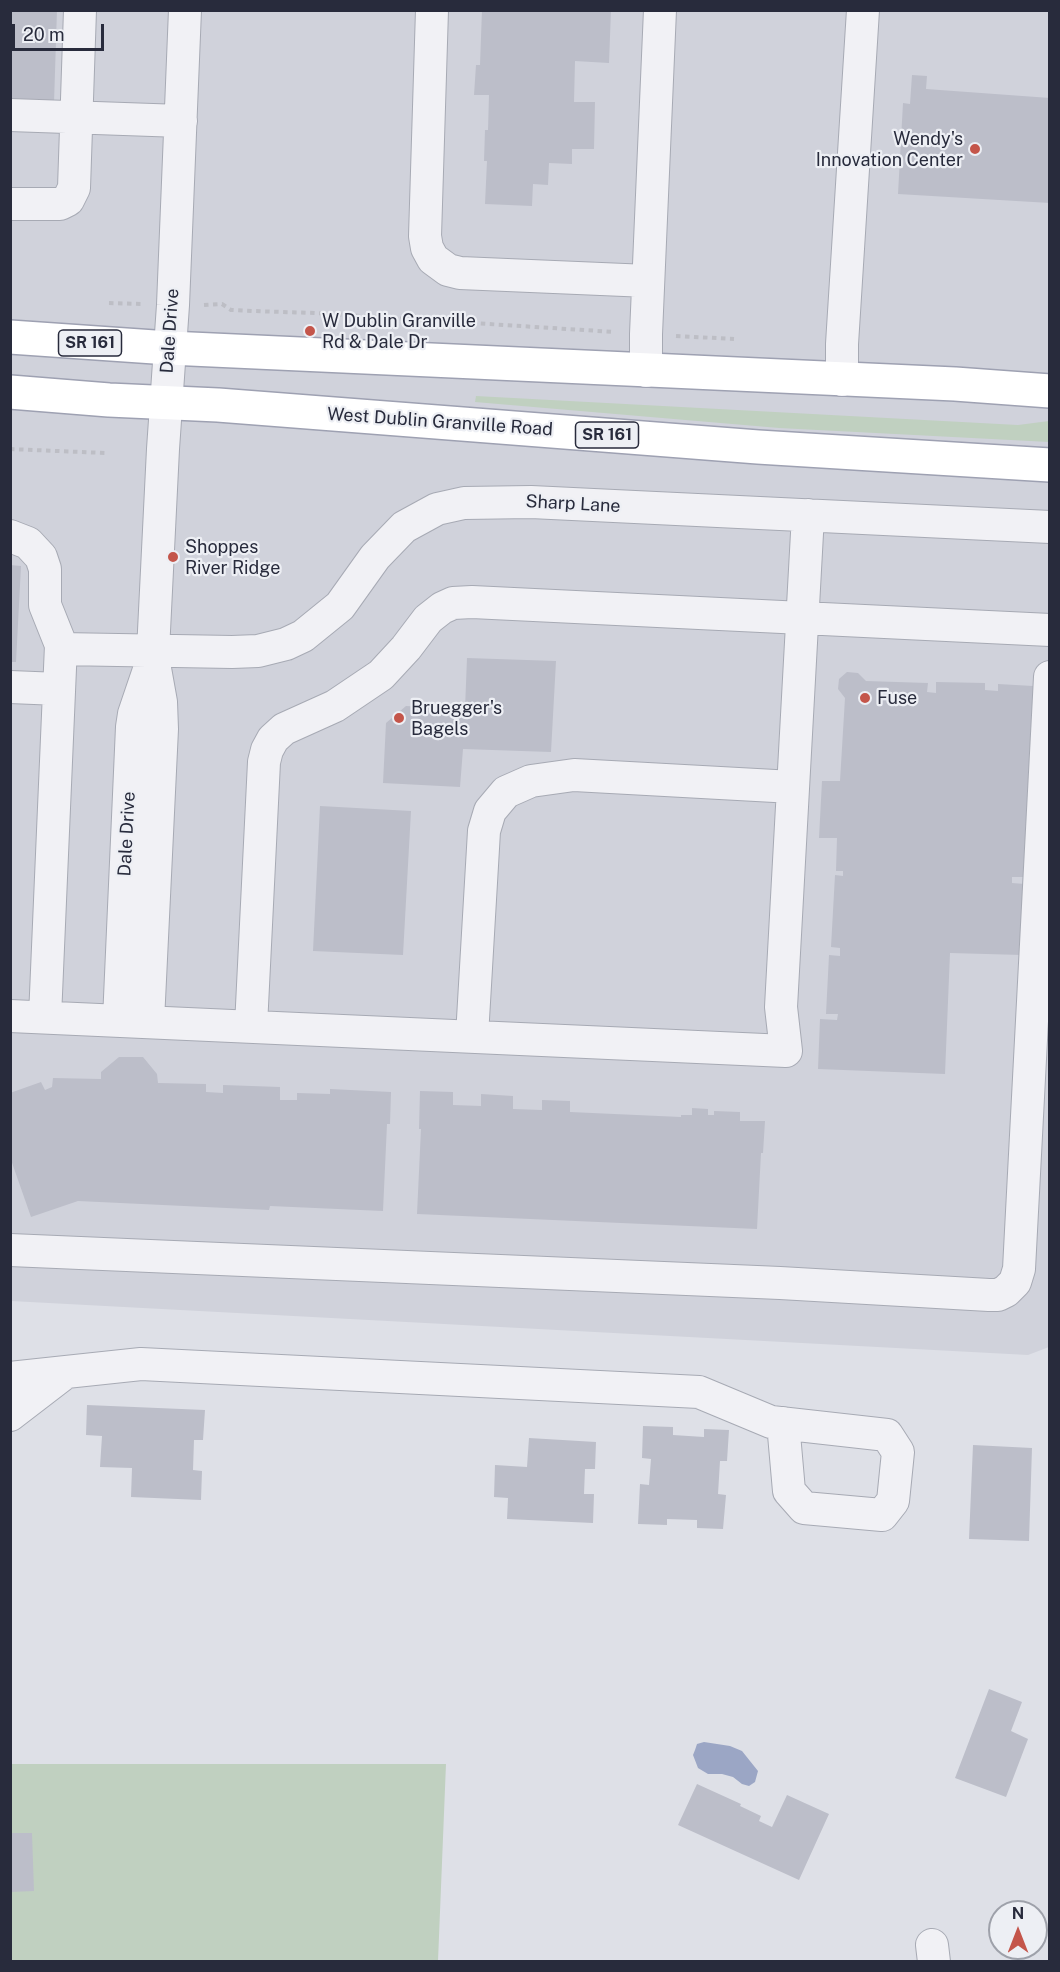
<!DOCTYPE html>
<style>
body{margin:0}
#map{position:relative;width:1060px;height:1972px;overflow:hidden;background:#dee0e7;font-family:"Public Sans",sans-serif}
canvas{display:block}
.frame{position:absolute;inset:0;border:12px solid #282b3c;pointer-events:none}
.north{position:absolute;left:988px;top:1900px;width:60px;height:60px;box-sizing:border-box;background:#edeff4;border:2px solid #9ea1aa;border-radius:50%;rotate:0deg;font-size:16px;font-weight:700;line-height:24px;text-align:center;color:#282b3c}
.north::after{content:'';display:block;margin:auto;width:21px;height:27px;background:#c4554a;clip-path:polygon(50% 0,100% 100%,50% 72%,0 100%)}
.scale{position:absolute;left:12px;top:24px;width:92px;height:27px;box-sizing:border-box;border:3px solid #282b3c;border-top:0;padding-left:8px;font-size:18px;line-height:21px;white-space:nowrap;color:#282b3c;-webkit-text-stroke:4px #edeff4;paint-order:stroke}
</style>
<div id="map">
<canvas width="1060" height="1972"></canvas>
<div class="frame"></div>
<div class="north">N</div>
<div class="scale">20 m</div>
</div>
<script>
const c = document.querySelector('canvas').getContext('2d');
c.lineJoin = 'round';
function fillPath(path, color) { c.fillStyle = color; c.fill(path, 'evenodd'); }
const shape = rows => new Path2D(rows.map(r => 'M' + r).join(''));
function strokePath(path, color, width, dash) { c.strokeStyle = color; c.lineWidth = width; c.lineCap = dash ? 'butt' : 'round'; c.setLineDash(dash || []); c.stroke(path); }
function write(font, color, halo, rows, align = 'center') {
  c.font = font + ' "Public Sans",sans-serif'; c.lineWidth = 4.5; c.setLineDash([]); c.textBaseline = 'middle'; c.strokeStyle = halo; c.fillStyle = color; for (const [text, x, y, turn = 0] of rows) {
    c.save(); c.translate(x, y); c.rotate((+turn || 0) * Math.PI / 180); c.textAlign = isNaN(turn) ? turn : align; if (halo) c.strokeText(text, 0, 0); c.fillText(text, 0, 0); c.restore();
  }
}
const built = shape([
 [10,11,1049,11,1049,1347,1028,1355,11,1301]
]);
const green = shape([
 [476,396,1018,425,1049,421,1049,442,779,428,475,402],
 [11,1764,446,1764,438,1961,11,1962]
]);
const water = shape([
 [704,1742,730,1746,742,1751,758,1771,755,1782,749,1786,742,1784,733,1777,722,1774,708,1774,698,1768,693,1755,695,1750,697,1744]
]);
const building = shape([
 [10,10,57,10,54,103,10,101],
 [482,10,611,10,609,63,575,61,574,102,595,102,594,149,572,149,572,164,549,163,548,185,533,184,532,206,485,204,487,161,484,161,485,130,488,130,489,95,474,95,476,65,480,65],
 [912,75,927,76,926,89,1050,98,1050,203,898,194,903,103,910,104],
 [10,565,21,566,16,662,10,662],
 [467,658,556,661,551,752,463,749,460,787,383,783,386,723,406,706,465,709],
 [847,672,858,673,866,681,928,683,927,692,936,693,936,682,985,683,985,690,998,691,998,684,1033,686,1023,877,1012,877,1012,883,1025,884,1022,955,950,953,945,1074,818,1069,820,1019,837,1020,838,1014,826,1014,829,955,840,956,840,948,831,947,835,875,843,876,843,871,836,871,837,838,819,838,822,781,840,781,845,698,838,689,839,679],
 [320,806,411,811,403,955,313,951],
 [119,1057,143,1057,157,1074,158,1083,206,1084,206,1092,223,1093,223,1085,280,1087,280,1100,297,1100,297,1093,330,1094,330,1089,391,1092,390,1124,387,1124,383,1211,270,1206,269,1210,78,1201,31,1217,10,1157,10,1093,41,1082,45,1090,52,1087,53,1078,101,1079,101,1072],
 [420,1091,453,1092,453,1105,481,1106,481,1094,513,1096,513,1109,542,1110,542,1100,570,1101,570,1112,681,1117,681,1115,692,1115,692,1108,708,1109,708,1115,714,1115,714,1111,740,1112,740,1121,765,1121,763,1153,761,1153,757,1229,417,1214,421,1129,419,1129],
 [87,1405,205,1410,203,1440,194,1440,193,1470,202,1471,201,1500,131,1497,132,1468,100,1467,102,1436,86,1435],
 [643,1426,673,1427,673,1435,704,1437,704,1429,729,1430,727,1461,720,1461,718,1494,726,1495,723,1529,697,1528,697,1520,667,1519,667,1525,638,1524,640,1484,649,1485,651,1459,642,1458],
 [529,1438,596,1442,595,1469,585,1469,584,1494,594,1494,593,1523,507,1519,508,1498,494,1497,495,1465,527,1467],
 [973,1445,1032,1448,1029,1541,969,1539],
 [989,1689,1022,1702,1011,1731,1028,1739,1006,1797,955,1778],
 [697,1784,741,1804,740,1806,761,1816,759,1821,772,1827,787,1795,829,1814,799,1880,678,1825],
 [10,1833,32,1833,34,1891,10,1892]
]);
const path = shape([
 [109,303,143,304],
 [204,305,222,304,231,310,253,311,314,313,615,332],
 [676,336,734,339],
 [10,449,105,453]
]);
const minor = shape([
 [432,10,425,236,427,248,433,259,448,270,460,273,648,281],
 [10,115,181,121],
 [10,204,60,204,68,200,74,188,80,10],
 [646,371,646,334,660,10],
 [842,380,842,344,863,10],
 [10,536,28,543,41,557,45,569,45,605,61,645,45,1017],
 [61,649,232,652,258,651,286,644,303,636,340,606,375,557,404,527,437,509,464,503,531,502,1050,527],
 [10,687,59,689],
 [10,1016,786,1051,781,1007,808,515],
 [119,1020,132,727,134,714,151,664,153,651,163,449,173,305,185,10],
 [148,1021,162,729,161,702,154,663],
 [251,1026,264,762,267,750,273,739,284,729,335,706,381,675,406,648,428,619,442,608,453,603,472,602,1050,630],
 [472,1036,484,831,490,811,506,792,531,781,574,775,793,787],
 [10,1250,780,1283,989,1295,998,1295,1006,1291,1015,1282,1019,1269,1050,677],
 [10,1378,66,1372],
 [10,1415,66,1372,141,1364,699,1392,771,1422,887,1435,898,1452,893,1501,882,1515,804,1508,789,1491,783,1423],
 [932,1945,934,1962]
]);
const major = shape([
 [10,337,169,348,955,384,1050,391],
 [10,392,109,400,218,405,758,447,1050,465]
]);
const markers = [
 [975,149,6,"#c4554a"],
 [310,331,6,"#c4554a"],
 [173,557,6,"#c4554a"],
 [865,698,6,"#c4554a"],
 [399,718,6,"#c4554a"]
];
const shields = [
 [90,343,63],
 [607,435,63]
];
const shieldNames = [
 ["SR 161",90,343],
 ["SR 161",607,435]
];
const poiNames = [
 ["Wendy's",963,139,"right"],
 ["Innovation Center",963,160,"right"],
 ["W Dublin Granville",322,321],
 ["Rd & Dale Dr",322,342],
 ["Shoppes",185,547],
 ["River Ridge",185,568],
 ["Fuse",877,698],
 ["Bruegger's",411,708],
 ["Bagels",411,729]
];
const streetNames = [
 ["Dale Drive",170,331,-86],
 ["West Dublin Granville Road",440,422,4],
 ["Sharp Lane",573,504,3],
 ["Dale Drive",127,834,-87]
];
fillPath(built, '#d0d2db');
fillPath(green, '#c0d0c0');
fillPath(water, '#9ba6c5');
fillPath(building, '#bcbec9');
strokePath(minor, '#a7aab4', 34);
strokePath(major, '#9ea1b2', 36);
strokePath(path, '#bdbec5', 4, [4.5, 4.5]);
strokePath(minor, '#f1f1f5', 32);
strokePath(major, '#fff', 33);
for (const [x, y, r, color] of markers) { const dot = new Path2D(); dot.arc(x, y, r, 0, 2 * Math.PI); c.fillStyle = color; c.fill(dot); strokePath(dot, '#edeff4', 2); }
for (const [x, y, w] of shields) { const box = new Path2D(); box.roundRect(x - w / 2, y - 13, w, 26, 4.5); c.fillStyle = '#edeff4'; c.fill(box); strokePath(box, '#282b3c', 1.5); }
write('bold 16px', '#282b3c', null, shieldNames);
write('18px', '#282b3c', '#edeff4', poiNames, 'left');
write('18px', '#282b3c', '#edeff4', streetNames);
</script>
